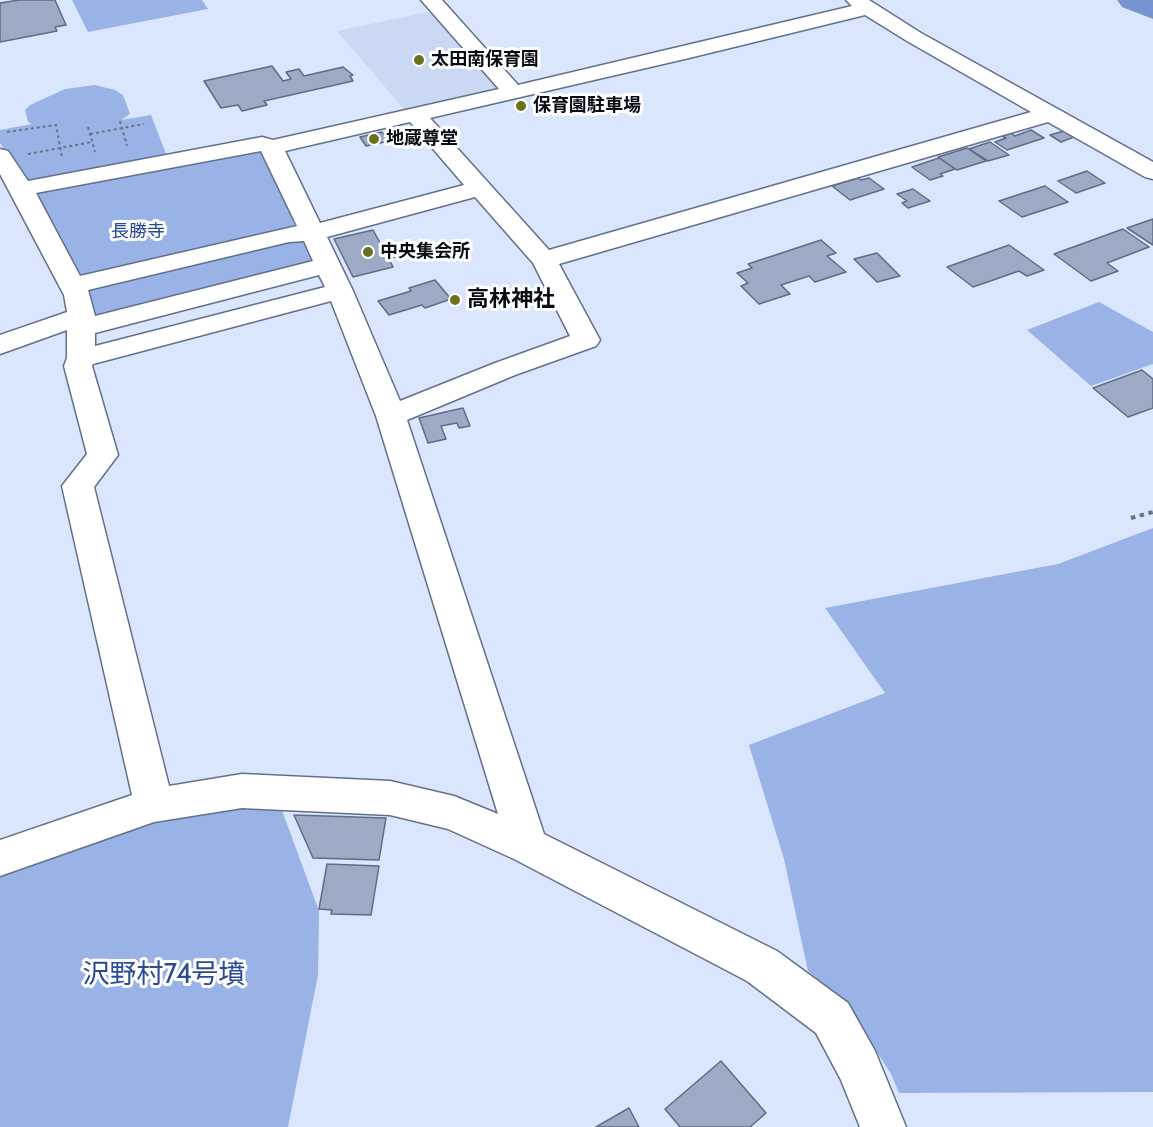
<!DOCTYPE html>
<meta charset="utf-8">
<style>
body{margin:0}
canvas{display:block;background:#dae6fd}
</style>
<canvas width="1153" height="1127"></canvas>
<script>
const c = document.querySelector('canvas').getContext('2d');
c.lineJoin = 'round';
function fillPath(path, color) { c.fillStyle = color; c.fill(path, 'evenodd'); }
const shape = rows => new Path2D(rows.map(r => 'M' + r).join(''));
function strokePath(path, color, width, dash) { c.strokeStyle = color; c.lineWidth = width; c.lineCap = dash ? 'butt' : 'round'; c.setLineDash(dash || []); c.stroke(path); }
function write(font, color, halo, rows, align = 'center') {
  c.font = font + ' Cabin,"Noto Sans JP",sans-serif'; c.lineWidth = 6; c.setLineDash([]); c.textBaseline = 'middle'; c.strokeStyle = halo; c.fillStyle = color; for (const [text, x, y, turn = 0] of rows) {
    c.save(); c.translate(x, y); c.rotate((+turn || 0) * Math.PI / 180); c.textAlign = isNaN(turn) ? turn : align; if (halo) c.strokeText(text, 0, 0); c.fillText(text, 0, 0); c.restore();
  }
}
const built = shape([
 [433,11,501,89,405,110,337,31]
]);
const green = shape([
 [72,0,202,0,208,9,88,32],
 [95,85,115,90,123,95,130,114,121,120,151,115,170,164,252,149,268,153,297,233,317,264,90,317,34,194,0,143,0,130,32,124,28,122,25,110,30,105,65,89],
 [1099,302,1153,332,1153,364,1091,386,1027,330],
 [1153,528,1153,1092,899,1093,891,1074,846,1004,808,971,784,859,749,745,885,693,825,608,1058,564],
 [280,805,319,911,318,975,288,1127,0,1127,0,875,163,814]
]);
const river = shape([
 [1117,0,1153,0,1153,19,1122,7,1117,0]
]);
const building = shape([
 [19,0,55,0,66,25,55,27,57,31,0,42,0,3,19,0],
 [272,66,283,81,291,79,286,72,299,69,304,76,343,67,353,75,350,76,353,81,264,101,267,105,242,111,238,105,221,108,204,81,272,66],
 [1031,130,1044,138,1007,150,995,142,1006,138,1002,136,1011,133,1015,136,1031,130],
 [1064,131,1074,137,1061,142,1050,135,1064,131],
 [382,132,389,141,366,146,360,137,382,132],
 [990,142,1009,155,988,161,969,149,990,142],
 [967,148,986,161,957,170,938,157,967,148],
 [939,158,955,169,940,174,943,176,930,180,912,167,939,158],
 [1087,171,1105,183,1076,193,1058,181,1087,171],
 [858,178,861,180,869,178,884,189,850,200,832,186,858,178],
 [1045,186,1068,202,1022,217,999,201,1045,186],
 [913,189,930,201,908,208,902,203,907,201,897,194,913,189],
 [1153,219,1153,245,1127,228,1153,219],
 [1123,229,1149,247,1107,263,1118,271,1091,281,1054,254,1123,229],
 [373,230,383,248,392,246,398,256,389,259,393,267,353,277,334,239,373,230],
 [821,240,836,253,827,256,846,272,815,282,809,276,781,285,790,294,759,304,741,286,748,283,737,273,752,268,748,264,821,240],
 [1009,245,1044,270,1027,276,1019,271,973,287,947,267,1009,245],
 [877,253,900,276,877,282,854,259,877,253],
 [435,280,451,299,425,308,422,305,389,315,378,301,411,291,409,288,435,280],
 [1142,370,1153,379,1153,408,1128,417,1093,388,1142,370],
 [463,408,470,426,459,428,457,423,441,426,446,439,428,443,419,418,463,408],
 [294,815,386,818,379,860,313,858,294,815],
 [327,864,379,866,371,915,331,914,332,910,319,909,327,864],
 [721,1061,766,1113,750,1127,680,1127,665,1109,721,1061],
 [629,1108,639,1127,596,1127,629,1108]
]);
const pathFar1 = shape([
 [120,121,127,146],
 [88,127,95,152],
 [7,132,56,125,62,157],
 [90,134,144,124],
 [28,154,92,142]
]);
const path = shape([
 [1131,518,1153,512]
]);
const minor = shape([
 [421,0,442,0,518,85,852,6,846,0,869,0,921,33,1153,162,1153,179,1145,177,1048,122,559,264,600,340,596,346,515,375,407,420,544,834,777,951,848,1003,875,1051,906,1127,860,1127,841,1080,816,1033,747,981,514,859,448,829,390,815,242,808,154,822,0,876,0,840,132,795,62,486,87,454,64,366,67,358,67,330,0,354,0,335,67,312,64,295,0,174,0,149,8,151,28,181,262,137,273,140,499,89,421,0],
 [865,15,907,41,1031,112,549,250,430,118,689,58,865,15],
 [410,122,464,185,320,223,285,151,410,122],
 [261,151,297,226,80,276,36,193,261,151],
 [475,197,533,263,570,336,495,363,400,401,353,291,327,237,475,197],
 [304,241,313,261,95,316,88,290,289,242,304,241],
 [319,275,325,287,95,346,95,333,319,275],
 [331,301,376,416,498,814,454,796,390,781,242,774,169,786,94,487,118,455,92,366,93,364,331,301]
]);
const markers = [
 [419,60,6,"#6b721b"],
 [521,106,6,"#6b721b"],
 [374,139,6,"#6b721b"],
 [368,252,6,"#6b721b"],
 [455,300,6,"#6b721b"]
];
const farPoinames = [
 ["太田南保育園",431,60],
 ["保育園駐車場",533,106],
 ["地蔵尊堂",386,139],
 ["中央集会所",380,252]
];
const farParknames = [
 ["長勝寺",138,232]
];
const poiNames = [
 ["高林神社",467,300]
];
const nearParknames = [
 ["沢野村74号墳",164,975]
];
fillPath(built, '#cad8f4');
fillPath(green, '#9ab3e6');
fillPath(river, '#7794d1');
fillPath(building, '#9caac6');
strokePath(building, '#5f6c85', 1.5);
strokePath(minor, '#63708a', 3);
strokePath(pathFar1, '#6a7382', 2, [3, 3]);
strokePath(path, '#6a7382', 4, [4.5, 4.5]);
fillPath(minor, '#fff');
for (const [x, y, r, color] of markers) { const dot = new Path2D(); dot.arc(x, y, r, 0, 2 * Math.PI); c.fillStyle = color; c.fill(dot); strokePath(dot, '#fff', 2); }
write('bold 18px', '#070c15', '#fff', farPoinames, 'left');
write('18px', '#2b4a94', '#fff', farParknames);
write('bold 22px', '#070c15', '#fff', poiNames, 'left');
write('27px', '#2b4a94', '#fff', nearParknames);
</script>
